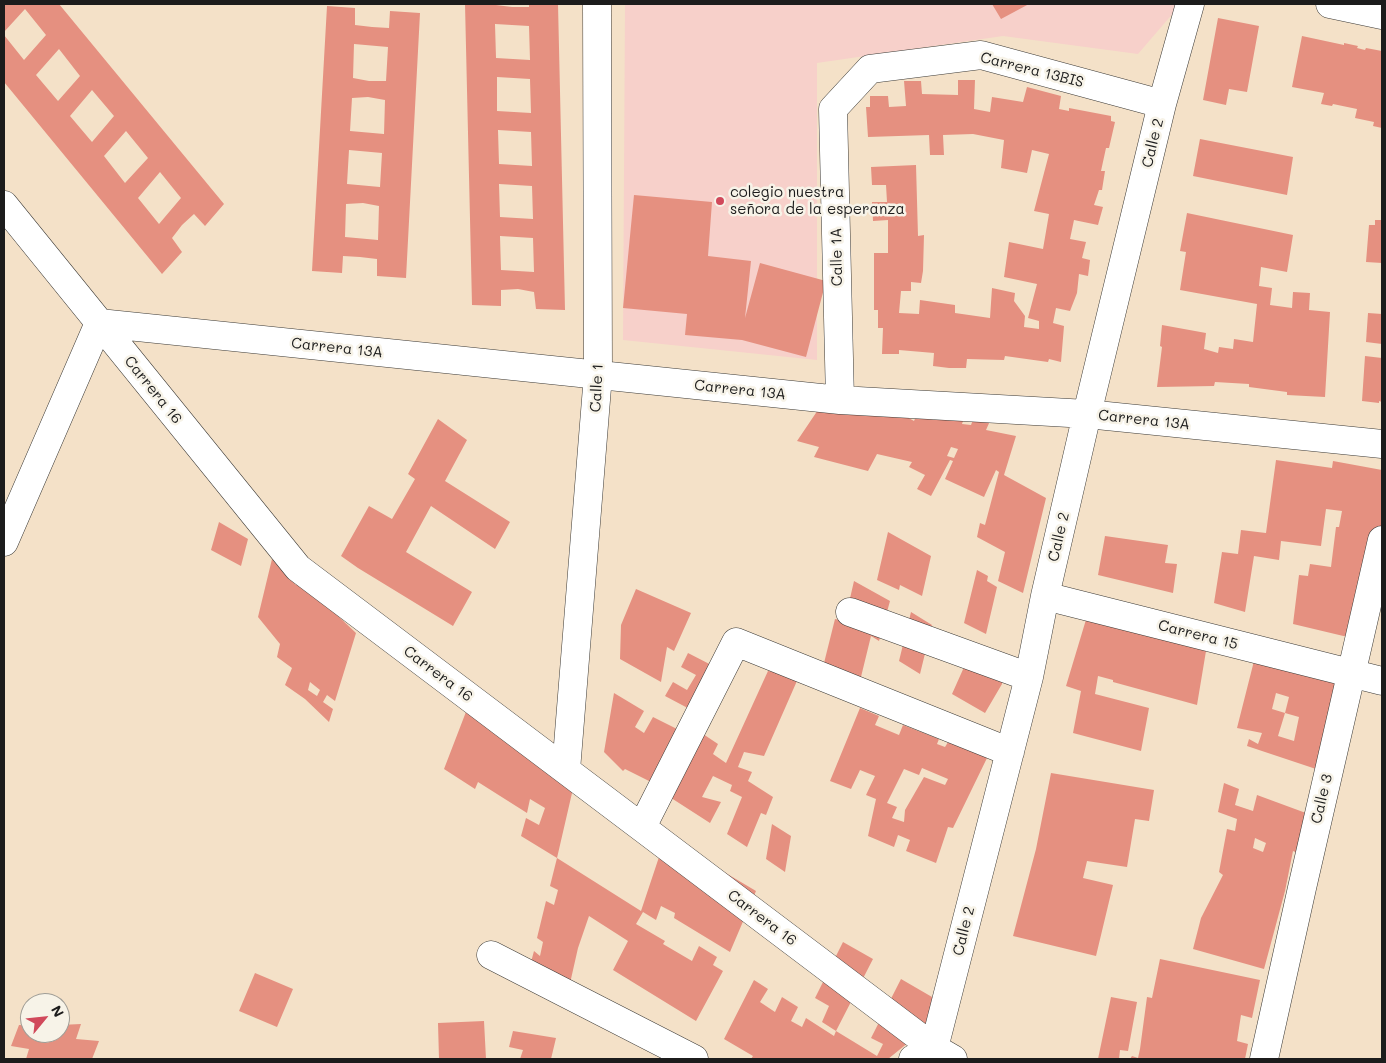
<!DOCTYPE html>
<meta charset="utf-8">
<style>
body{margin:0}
#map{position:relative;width:1386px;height:1063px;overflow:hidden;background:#f4e1c8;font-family:Mali,sans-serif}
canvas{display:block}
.frame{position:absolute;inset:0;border:5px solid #1c1c1c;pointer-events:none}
.north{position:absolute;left:20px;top:993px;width:50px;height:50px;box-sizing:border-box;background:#f7f3e8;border:1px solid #9f9d96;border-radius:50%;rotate:62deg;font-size:14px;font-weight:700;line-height:20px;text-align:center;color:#1c1c1c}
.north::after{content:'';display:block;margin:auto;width:18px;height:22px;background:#d1495b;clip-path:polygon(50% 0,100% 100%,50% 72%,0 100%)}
</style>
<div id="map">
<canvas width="1386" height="1063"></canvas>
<div class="frame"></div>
<div class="north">N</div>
</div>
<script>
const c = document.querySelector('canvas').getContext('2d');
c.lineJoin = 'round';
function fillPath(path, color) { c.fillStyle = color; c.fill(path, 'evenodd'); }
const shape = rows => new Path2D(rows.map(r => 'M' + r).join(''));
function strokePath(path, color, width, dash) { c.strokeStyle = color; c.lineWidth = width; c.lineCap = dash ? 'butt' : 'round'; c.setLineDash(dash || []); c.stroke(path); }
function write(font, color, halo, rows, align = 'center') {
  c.font = font + ' Mali,sans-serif'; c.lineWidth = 5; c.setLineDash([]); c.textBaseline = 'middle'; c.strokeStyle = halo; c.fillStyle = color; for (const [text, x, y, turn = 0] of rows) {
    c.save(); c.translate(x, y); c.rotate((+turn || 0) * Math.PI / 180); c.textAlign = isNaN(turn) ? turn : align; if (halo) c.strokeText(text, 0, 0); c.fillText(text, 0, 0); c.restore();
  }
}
const built = shape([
 [625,4,1181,4,1138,54,1003,36,817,63,817,360,623,340]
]);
const building = shape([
 [4,4,59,4,224,204,205,226,194,214,182,225,172,238,182,252,162,274,4,82,4,35,24,60,46,35,25,9,4,32],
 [59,49,80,76,58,101,36,75],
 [92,90,114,116,92,142,70,116],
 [126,131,148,158,125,183,104,156],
 [160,172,181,198,159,224,138,198],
 [465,4,495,4,496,5,512,7,529,7,529,4,558,4,565,310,536,309,534,292,518,289,501,290,501,306,472,305],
 [495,24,529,26,530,60,496,58],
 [497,77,530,79,531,113,497,111],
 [498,130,531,132,532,166,499,164],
 [499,184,532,186,533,219,500,217],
 [500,236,533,238,534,272,501,270],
 [992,4,1029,4,1001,19],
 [327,6,355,8,355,25,372,27,389,28,390,11,420,13,406,278,377,276,377,259,360,257,343,256,342,273,312,271],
 [354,44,388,47,386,81,369,81,353,78],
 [368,97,385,100,384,134,350,131,352,98],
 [349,150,382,153,380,187,347,184],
 [363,203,379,206,378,240,345,237,346,204],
 [1218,18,1259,26,1247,92,1229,89,1226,105,1203,100],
 [1302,36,1344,45,1344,43,1358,46,1357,48,1365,50,1366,48,1382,51,1382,128,1373,126,1374,122,1355,118,1357,109,1333,104,1332,106,1321,104,1324,93,1292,87],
 [958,80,975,80,974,109,990,112,992,97,1023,102,1027,87,1061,96,1059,109,1069,111,1069,108,1111,116,1111,121,1115,122,1109,148,1106,148,1101,171,1105,171,1102,190,1099,190,1094,205,1103,207,1098,225,1074,220,1070,239,1086,242,1082,258,1090,260,1088,276,1079,274,1077,293,1070,311,1056,308,1053,323,1064,326,1061,362,1049,359,1048,362,1005,356,1004,360,967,359,966,368,949,368,933,366,934,353,899,350,899,354,882,354,883,328,878,328,878,310,874,310,874,253,888,253,888,220,873,221,872,202,887,202,886,185,872,185,871,167,916,165,918,236,924,235,923,271,921,283,911,282,911,291,901,291,899,313,919,314,920,300,955,305,955,313,990,318,992,288,1015,293,1014,301,1025,316,1024,327,1039,329,1039,321,1028,318,1037,284,1004,277,1009,242,1043,249,1049,214,1034,211,1049,154,1032,150,1027,173,1001,168,1004,140,973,134,943,135,944,155,930,155,929,135,868,137,866,107,870,107,870,96,888,96,889,107,906,106,904,81,921,81,922,94,958,95],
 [1200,139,1293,157,1287,195,1193,176],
 [634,195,712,202,708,256,751,261,745,318,760,263,826,281,806,357,742,340,685,335,687,314,623,308],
 [1187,213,1293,235,1287,272,1261,267,1259,286,1272,288,1270,305,1292,308,1293,292,1310,293,1309,310,1330,312,1325,397,1287,395,1287,392,1249,387,1249,384,1215,382,1214,386,1157,387,1162,347,1160,346,1162,325,1206,333,1204,349,1218,353,1219,347,1233,349,1234,339,1253,342,1257,304,1180,290,1186,252,1180,251],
 [1375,220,1382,220,1382,263,1366,262,1369,225,1375,225],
 [1368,313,1382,314,1382,344,1366,342],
 [1365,356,1382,358,1382,402,1379,401,1379,403,1362,401],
 [824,401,900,413,914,421,917,414,934,420,935,418,963,421,962,424,971,425,974,417,990,421,986,430,1016,436,1004,475,1046,498,1023,593,998,581,1005,552,977,537,980,523,985,525,999,472,996,470,984,497,945,479,953,461,950,460,931,496,917,489,925,475,909,467,912,462,877,454,868,471,814,457,819,447,797,441],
 [951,447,958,449,954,458,947,456],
 [438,419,467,440,445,481,510,522,495,549,431,506,406,552,472,592,453,626,358,568,341,556,369,506,392,519,415,479,408,474],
 [1276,460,1332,468,1333,461,1382,470,1381,533,1356,639,1293,624,1299,575,1308,576,1310,564,1331,567,1336,527,1339,527,1342,511,1326,509,1321,546,1281,541,1279,560,1254,556,1245,612,1214,603,1222,552,1238,554,1241,530,1266,533],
 [219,522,248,539,241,566,211,550],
 [888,532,931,556,922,596,900,585,899,590,877,580],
 [1105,536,1168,545,1165,563,1177,564,1173,593,1098,575],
 [272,559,296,585,298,578,356,633,335,701,327,695,323,702,333,709,329,722,305,699,285,685,292,668,277,657,280,644,258,617],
 [310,682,320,690,317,696,308,690],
 [977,570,988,576,987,581,997,587,986,634,964,623],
 [854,581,890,601,879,641,871,636,860,681,822,671,835,619,848,622,845,620],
 [636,589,691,613,674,651,667,647,661,682,620,659,621,625],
 [911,612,932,625,920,674,899,661],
 [1088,613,1207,645,1197,705,1113,682,1113,680,1098,676,1095,694,1149,708,1141,751,1073,733,1081,691,1066,686],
 [973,647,1003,678,1002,684,985,713,952,694],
 [688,653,723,671,699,714,665,696,673,682,687,690,696,675,681,667],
 [1255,657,1338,683,1319,770,1247,746,1249,739,1258,744,1262,733,1237,728],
 [1276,693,1289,697,1285,713,1299,717,1294,741,1278,736,1285,713,1272,709],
 [768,671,800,674,764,756,744,752,738,767,752,772,748,781,773,797,766,815,761,813,747,847,727,834,742,797,730,791,732,785,713,776,702,797,721,802,710,823,665,794,700,732,718,744,713,754,726,763],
 [614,693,644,711,635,727,644,733,653,717,687,734,659,786,625,769,623,771,604,752],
 [469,704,575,780,557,858,521,836,526,818,539,825,545,808,530,799,527,813,478,782,475,789,444,769],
 [860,708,879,716,875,725,899,735,903,725,939,739,937,744,945,747,950,739,980,751,987,758,953,828,948,827,936,863,906,851,910,840,898,835,894,847,868,836,876,799,866,795,875,776,860,770,851,789,830,781],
 [922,768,948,779,945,785,924,777,905,810,904,822,892,818,897,807,887,803,904,769,919,775],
 [1051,773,1154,790,1149,821,1135,819,1127,867,1087,861,1083,878,1113,885,1096,956,1013,936,1036,849],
 [1224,783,1239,789,1235,805,1253,811,1257,795,1314,816,1305,856,1293,851,1285,891,1264,969,1193,949,1201,918,1223,875,1219,872,1227,829,1235,831,1237,819,1218,812],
 [1255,838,1266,843,1263,852,1253,848],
 [772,824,791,836,785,872,766,859],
 [666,836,719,886,724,872,756,891,730,952,674,918,675,913,661,906,656,920,643,912,636,924,665,941,663,944,692,961,699,946,717,957,713,965,723,971,696,1021,613,970,628,941,589,916,578,948,566,1001,525,984,534,951,540,956,543,942,537,938,546,901,554,905,558,890,550,886,557,858,641,911],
 [843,942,873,959,836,1031,822,1022,829,1006,815,998],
 [1160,959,1260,980,1252,1018,1241,1015,1237,1041,1248,1044,1245,1059,1130,1059,1132,1056,1138,1058,1140,1049,1147,997,1152,998],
 [255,973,293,989,277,1027,239,1011],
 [901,979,951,1008,888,1059,751,1059,753,1056,724,1039,754,980,768,989,760,1002,775,1012,782,997,798,1007,791,1021,802,1027,806,1018,834,1036,836,1031,877,1056,883,1044,871,1038],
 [1111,997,1137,1002,1128,1051,1120,1050,1119,1059,1098,1059],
 [484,1021,486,1059,439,1059,438,1023],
 [81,1024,76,1039,99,1041,92,1059,26,1059,29,1049,11,1046,19,1025,30,1025,30,1033,60,1033,60,1025],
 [513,1031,556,1038,551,1059,520,1059,523,1050,509,1047]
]);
const minor = shape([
 [1330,4,1382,15],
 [4,205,298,568,934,1048,953,1059],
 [840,400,833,109,870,69,981,55,1162,104],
 [4,542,99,323,840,400,1087,414,1382,444],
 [1045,596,1382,681],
 [850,612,1029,677],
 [566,770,598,375,597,4],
 [642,827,736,642,1010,752],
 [491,955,694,1059],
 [913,1059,934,1048,1029,677,1045,596,1087,414,1162,104,1190,4],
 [1264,1059,1302,888,1382,540]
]);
const markers = [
 [720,201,5,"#d1495b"]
];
const streetNames = [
 ["Carrera 13BIS",1032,70,14],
 ["Calle 2",1153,143,-76],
 ["Calle 1A",837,257,-91],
 ["Carrera 13A",337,348,6],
 ["Calle 1",597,388,-87],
 ["Carrera 16",153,390,51],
 ["Carrera 13A",740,390,6],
 ["Carrera 13A",1144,420,6],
 ["Calle 2",1059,537,-77],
 ["Carrera 15",1198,635,14],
 ["Carrera 16",438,674,37],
 ["Calle 3",1322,799,-77],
 ["Carrera 16",762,918,37],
 ["Calle 2",964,931,-76]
];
const poiNames = [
 ["colegio nuestra",730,192],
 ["señora de la esperanza",730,209]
];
fillPath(built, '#f7d0ca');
fillPath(building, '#e59080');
strokePath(minor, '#3c3a36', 29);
strokePath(minor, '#fff', 28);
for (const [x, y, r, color] of markers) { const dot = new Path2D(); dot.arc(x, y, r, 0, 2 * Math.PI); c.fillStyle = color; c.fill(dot); strokePath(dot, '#f7f3e8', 2); }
write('15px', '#1c1c1c', '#f7f3e8', streetNames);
write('15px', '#1c1c1c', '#f7f3e8', poiNames, 'left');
</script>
